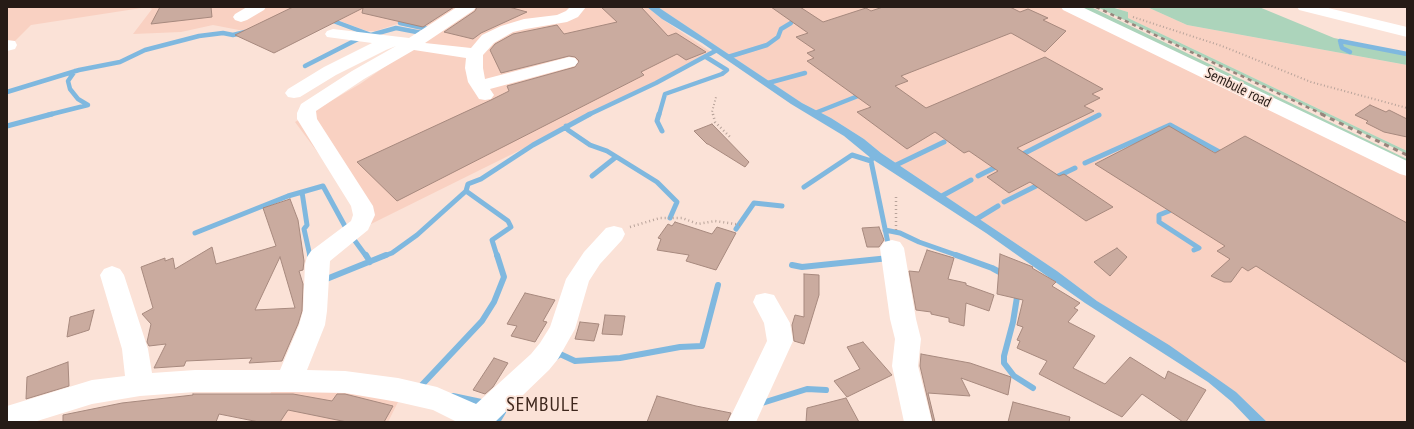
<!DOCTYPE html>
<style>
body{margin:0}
#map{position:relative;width:1414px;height:429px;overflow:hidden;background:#fbe2d7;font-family:"PT Sans Narrow",sans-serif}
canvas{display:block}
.frame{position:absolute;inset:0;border:8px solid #261b16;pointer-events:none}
</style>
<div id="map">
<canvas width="1414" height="429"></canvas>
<div class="frame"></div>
</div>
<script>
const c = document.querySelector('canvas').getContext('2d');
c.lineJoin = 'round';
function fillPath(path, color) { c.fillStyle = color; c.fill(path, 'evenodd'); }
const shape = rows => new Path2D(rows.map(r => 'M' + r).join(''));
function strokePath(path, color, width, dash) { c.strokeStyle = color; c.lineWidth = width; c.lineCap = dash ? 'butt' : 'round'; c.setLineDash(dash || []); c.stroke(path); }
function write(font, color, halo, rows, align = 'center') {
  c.font = font + ' "PT Sans Narrow",sans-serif'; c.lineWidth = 3.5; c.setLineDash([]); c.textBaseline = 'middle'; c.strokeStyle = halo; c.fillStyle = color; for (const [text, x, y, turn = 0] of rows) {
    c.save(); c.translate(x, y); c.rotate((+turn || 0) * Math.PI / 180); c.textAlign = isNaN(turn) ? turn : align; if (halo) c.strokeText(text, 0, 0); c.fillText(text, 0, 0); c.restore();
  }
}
const built = shape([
 [7,7,465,7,423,31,397,24,376,31,367,31,329,17,271,31,239,30,213,25,181,32,133,34,152,9,148,7,31,25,13,43,7,44],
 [471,7,647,7,662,19,714,54,371,224,295,122,360,84],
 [658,7,1061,7,1407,173,1407,422,1267,422,1236,392,1097,301,1057,271,881,153,864,139,831,118,802,103],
 [1122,7,1147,7,1187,25,1407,65,1407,151,1128,18,1128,12,1117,9],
 [304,387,399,400,388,422,251,422,274,388]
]);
const green = shape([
 [1074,7,1091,7,1407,159,1407,165],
 [1097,7,1111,7,1128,12,1128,18,1407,151,1407,154],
 [1147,7,1259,7,1334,38,1407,53,1407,65,1187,25]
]);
const water = shape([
 [647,7,658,7,802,103,831,118,864,139,881,153,1057,271,1097,301,1169,345,1236,392,1267,422,1251,422,1232,402,1208,382,1085,303,986,233,872,159,844,136,791,104,702,43,662,19]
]);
const streamFar2 = shape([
 [328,19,371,35,396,28,422,33],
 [400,23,428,29],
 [1340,41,1407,54],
 [1340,41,1342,48,1350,52],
 [728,57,767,45,778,37,781,29,791,23],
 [305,66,358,39],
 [768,83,805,73],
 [7,92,79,70,120,62,145,50,199,36,223,33,233,35,245,32],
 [815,113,863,94],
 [48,115,88,105,78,99,70,89,68,81,75,71],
 [588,115,656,83,717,50],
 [659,115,665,94,722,74,727,70,706,57]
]);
const streamFar1 = shape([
 [659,114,657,121,662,131],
 [7,126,52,114],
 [566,126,568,130,590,145,607,151,657,182,677,202,670,218],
 [874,153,871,161,889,248],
 [1019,156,1099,115],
 [1085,163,1170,125,1223,154],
 [894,166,944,142],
 [592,176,616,157],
 [978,176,1000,165],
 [1052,179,1075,168],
 [804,187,852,155,871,161],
 [466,191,508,221,511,227,492,240,497,256],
 [302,192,307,225,304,229,310,256],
 [940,197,971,180],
 [1004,202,1042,183],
 [1169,211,1159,215,1159,222,1199,248,1194,250],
 [975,220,998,206],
 [736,229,754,203,782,206],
 [885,230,900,233,919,242,959,256],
 [195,233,288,196,323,186,347,230,366,256],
 [384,256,392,253,417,235,466,191,468,184,481,179,533,145,590,114]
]);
const stream = shape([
 [310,255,310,258],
 [366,255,370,262],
 [956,255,992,268,1005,275],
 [792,265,802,267,889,258],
 [324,280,386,255],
 [1018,291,1013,322,1004,356,1004,363,1014,376,1033,388],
 [556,357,560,354,575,361,620,358,680,347,702,346,718,285],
 [419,388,482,321,494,302,504,277,497,255],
 [453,396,486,403],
 [759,404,807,389,826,390],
 [497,422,503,412]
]);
const building = shape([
 [160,7,211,7,212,17,151,24,160,7],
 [293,7,454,7,423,27,362,13,363,8,274,53,235,35,293,7],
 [477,7,509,7,527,12,481,33,473,39,444,32,475,11,477,7],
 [601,7,641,7,668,36,676,33,706,52,686,60,677,54,641,72,644,75,397,201,357,162,491,100,509,91,507,86,575,67,579,61,575,57,569,56,501,73,490,50,495,44,513,34,557,25,564,34,617,22,601,7],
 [771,7,800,7,823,22,866,8,871,11,883,7,1010,7,1020,12,1028,9,1048,18,1043,20,1066,31,1045,52,1011,33,901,76,908,81,895,86,926,108,1045,57,1103,89,1092,94,1100,98,1084,106,1094,111,1017,148,1059,176,1064,174,1113,207,1086,221,1030,182,1009,193,987,177,998,171,969,151,964,153,935,132,907,149,857,112,871,107,807,61,814,58,807,53,815,50,796,37,808,33,771,7],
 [1370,105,1386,112,1389,110,1407,119,1407,137,1384,132,1366,123,1368,121,1355,115,1370,105],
 [712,124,749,162,745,167,708,144,707,144,694,131,712,124],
 [1169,126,1215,153,1245,136,1407,223,1407,363,1256,266,1248,271,1242,267,1231,282,1224,282,1211,276,1230,259,1217,251,1225,246,1095,164,1169,126],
 [290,199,298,220,304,261,303,270,299,271,303,284,302,311,298,324,282,361,249,363,252,358,186,361,184,366,154,368,166,344,149,346,147,342,151,324,142,314,153,308,141,267,165,258,165,261,173,258,175,269,212,247,216,264,276,246,263,208,290,199],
 [280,257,295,308,255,310,280,257],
 [675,222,712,234,717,227,736,233,716,270,686,261,689,255,657,250,661,239,658,238,668,224,672,226,675,222],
 [879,227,884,240,879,247,867,247,862,228,879,227],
 [1117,248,1127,257,1110,276,1094,262,1117,248],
 [927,250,954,258,948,279,966,283,966,285,994,295,989,311,966,303,964,326,949,322,949,318,931,314,931,312,916,310,909,271,919,272,927,250],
 [1000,254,1033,267,1032,268,1056,282,1052,286,1080,303,1074,308,1078,310,1068,322,1095,336,1073,368,1105,384,1130,357,1165,379,1168,371,1206,390,1186,422,1183,422,1142,394,1122,417,1039,374,1047,361,1017,348,1020,341,1017,340,1023,327,1017,325,1023,300,997,294,1000,254],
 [804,274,819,275,819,295,804,344,794,341,792,325,795,315,804,317,804,274],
 [525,293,555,300,543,321,547,322,535,342,511,336,517,326,507,324,525,293],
 [94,310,89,330,67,337,70,317,94,310],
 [605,315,625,316,622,335,602,334,605,315],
 [580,322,599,324,594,341,575,339,580,322],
 [863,342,892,375,847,397,834,381,860,369,847,347,863,342],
 [921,354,970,363,1011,377,1008,395,961,378,970,396,928,393,935,422,933,422,920,366,921,354],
 [494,358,508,363,493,387,485,394,473,390,494,358],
 [68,362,69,386,26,399,27,377,68,362],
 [193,394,293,394,332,401,337,394,345,394,393,406,384,422,347,422,288,410,280,422,259,422,219,414,216,422,63,422,63,415,122,403,193,395,193,394],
 [657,396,696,406,731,413,727,422,647,422,657,396],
 [846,398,859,422,806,422,807,408,846,398],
 [1013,402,1070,417,1069,422,1008,422,1013,402]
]);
const pathFar1 = shape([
 [1133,17,1222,46,1311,82,1407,108],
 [713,115,712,112,716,97]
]);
const path = shape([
 [713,114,715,122,731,138],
 [896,197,896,232],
 [630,227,660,218,682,218,698,224,715,221,742,225]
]);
const minor = shape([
 [247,7,266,7,264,10,247,20,241,22,235,20,233,17,235,14,247,7],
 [457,7,476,7,474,10,425,43,471,48,482,35,501,26,524,19,557,15,566,11,570,7,586,7,578,17,567,22,526,29,513,32,494,43,483,55,483,68,485,79,569,57,575,58,578,62,575,66,490,89,494,95,491,99,485,100,479,99,468,82,465,68,466,58,414,50,364,79,316,111,317,119,373,206,375,215,368,230,330,261,327,311,325,325,307,370,345,371,398,378,437,387,476,404,531,354,540,343,550,327,566,279,584,252,606,228,614,226,622,228,625,234,622,240,600,264,589,281,575,329,558,359,549,370,495,422,457,422,433,410,398,402,345,393,289,392,195,392,140,396,92,404,34,422,7,422,7,406,92,380,125,376,122,349,100,275,104,269,112,266,120,269,124,275,148,349,152,373,195,370,280,370,299,325,303,311,305,264,307,257,311,251,351,221,353,215,351,206,297,119,297,113,301,104,352,71,396,46,386,50,336,75,300,97,294,98,288,97,285,93,288,89,324,67,372,43,327,37,325,34,327,31,333,29,409,38,457,7],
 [1061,7,1082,7,1407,161,1407,176,1400,174,1063,10,1061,7],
 [1297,7,1324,7,1407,27,1407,37,1299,10,1297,7],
 [7,40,15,41,17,45,15,49,7,51,7,40],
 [892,240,900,242,904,248,916,319,921,339,918,366,932,422,904,422,892,366,895,339,890,319,880,248,884,242,892,240],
 [765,293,774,295,790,323,793,341,756,422,728,422,767,341,764,323,753,302,756,295,765,293]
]);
const railFar1 = shape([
 [1096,7,1324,115]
]);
const rail = shape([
 [1321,114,1407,155]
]);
const streetNames = [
 ["Sembule road",1238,88,26]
];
const nearQuarternames = [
 ["SEMBULE",543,405]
];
fillPath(built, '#f9d1c2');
fillPath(green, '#acd4bb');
fillPath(water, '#7fb8df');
strokePath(streamFar2, '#7fb8df', 4.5);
strokePath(streamFar1, '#7fb8df', 5);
strokePath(stream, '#7fb8df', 6);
fillPath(building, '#caab9f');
strokePath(building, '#a7897e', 1);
strokePath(pathFar1, '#b8a39a', 2, [1, 2.5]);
strokePath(path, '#b8a39a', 2.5, [1, 3]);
fillPath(minor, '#fff');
strokePath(railFar1, '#97857c', 2.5, [4, 4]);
strokePath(rail, '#97857c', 3, [5, 5]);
write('15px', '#261b16', '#fbe2d7', streetNames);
c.letterSpacing = '1px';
write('20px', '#3e271d', '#fbe2d7', nearQuarternames);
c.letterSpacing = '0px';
</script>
